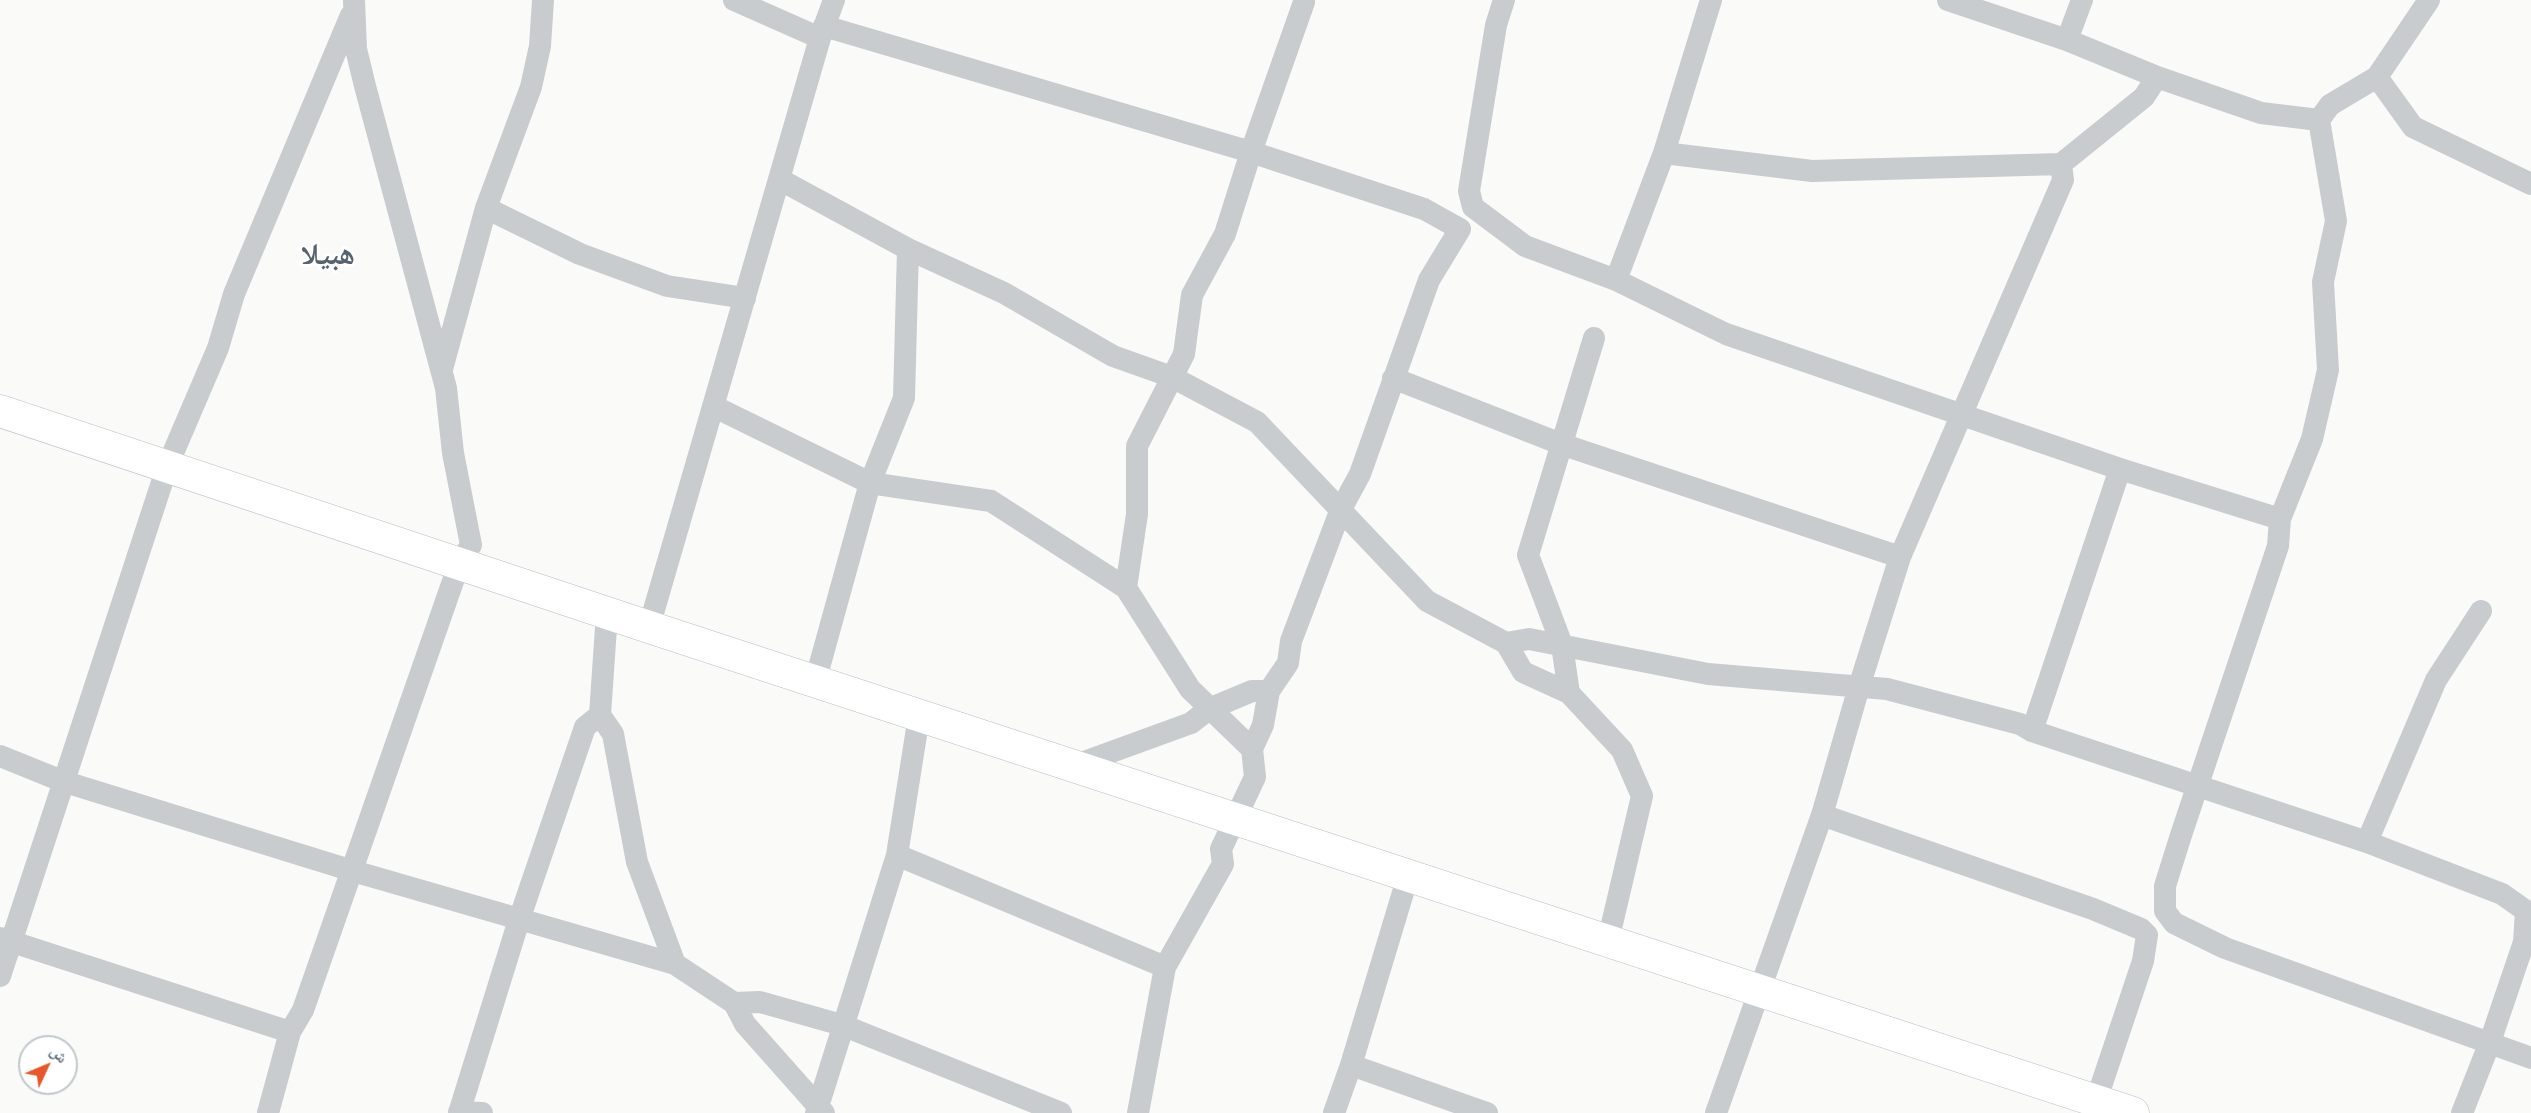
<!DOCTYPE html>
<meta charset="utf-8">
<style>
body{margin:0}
#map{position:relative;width:2531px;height:1113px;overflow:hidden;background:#fafaf8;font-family:"Open Sans","Noto Naskh Arabic",sans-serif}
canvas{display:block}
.north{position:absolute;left:18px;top:1035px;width:60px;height:60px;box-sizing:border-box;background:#fff;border:2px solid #c1c8cd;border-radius:50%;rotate:46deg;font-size:16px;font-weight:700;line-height:24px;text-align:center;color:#647583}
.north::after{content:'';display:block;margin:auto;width:21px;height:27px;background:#e85729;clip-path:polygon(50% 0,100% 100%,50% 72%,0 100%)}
</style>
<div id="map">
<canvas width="2531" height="1113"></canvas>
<div class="north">ش</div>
</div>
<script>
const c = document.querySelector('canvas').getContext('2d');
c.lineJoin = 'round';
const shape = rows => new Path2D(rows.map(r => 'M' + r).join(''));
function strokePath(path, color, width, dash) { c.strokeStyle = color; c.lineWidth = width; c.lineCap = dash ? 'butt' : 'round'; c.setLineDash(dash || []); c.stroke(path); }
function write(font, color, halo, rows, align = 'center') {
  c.font = font + ' "Open Sans","Noto Naskh Arabic",sans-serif'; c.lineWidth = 6; c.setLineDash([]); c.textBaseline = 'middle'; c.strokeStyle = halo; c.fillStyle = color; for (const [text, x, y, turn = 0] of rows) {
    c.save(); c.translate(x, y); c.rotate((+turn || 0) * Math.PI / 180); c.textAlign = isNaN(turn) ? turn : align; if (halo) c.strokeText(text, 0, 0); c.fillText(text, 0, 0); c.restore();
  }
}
const street = shape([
 [543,0,540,46,531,87,486,208,580,254,667,286,745,298],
 [734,0,820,38],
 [1504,0,1496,25,1469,191,1473,207,1525,246,1616,280,1726,334,2120,469,2280,519],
 [1948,0,2067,40,2157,77,2261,113,2319,120],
 [2429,0,2377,77,2330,105,2319,120,2336,221,2323,282,2328,370,2312,439,2280,519,2278,546,2181,835,2165,886,2165,911,2174,923,2225,948,2531,1058],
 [824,26,1251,152,1424,209,1460,229,1429,280,1360,474,1341,509,1291,641,1288,663,1269,691,1263,725,1252,749,1255,777,1221,849,1223,864,1165,967,1138,1113],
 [2067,40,2082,0],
 [2377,77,2413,127,2531,184],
 [1664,153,1812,171,2061,164,2144,97,2157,77],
 [779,179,908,249,1004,293,1113,356,1172,377,1257,422,1427,601,1506,643,1523,672,1569,693,1622,750,1642,796,1608,941],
 [1616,280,1664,153,1711,0],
 [442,369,486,208],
 [1393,378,1561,444,1900,557],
 [713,406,870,483,991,501,1126,588,1190,689,1252,749],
 [1126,588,1137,514,1137,446,1184,354,1192,295,1225,234,1251,152,1304,2],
 [607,613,600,715,613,734,637,862,675,964],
 [649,627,820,38,834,0],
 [1506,643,1529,639,1708,674,1887,689,2020,724,2032,731,2367,842,2502,894,2526,911,2524,942,2490,1042,2462,1113],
 [815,682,870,483,904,398,908,249],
 [1569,693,1562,645,1528,555,1594,338],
 [2032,731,2120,469],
 [0,756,62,781,353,871,675,964,734,1003,745,1024,824,1113],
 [1073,766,1191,723,1209,709,1252,691,1269,691],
 [1822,815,2093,909,2141,929,2147,935,2143,961,2092,1113],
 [2367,842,2436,680,2481,611],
 [897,855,1165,967],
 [0,938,290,1032],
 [0,976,167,467,218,348,234,294,351,15],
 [734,1003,760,1002,842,1025,1061,1113],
 [1351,1065,1487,1113],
 [459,1112,482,1113],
 [268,1113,290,1032,303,1010,459,564,471,545,453,453,446,388,365,86,356,49,354,0],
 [459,1113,519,920,585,727,600,715],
 [816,1113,897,855,919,716],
 [1334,1113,1351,1065,1408,876],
 [1716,1113,1822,815,1859,687,1900,557,2063,180,2061,164]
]);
const secondary = shape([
 [0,411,649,627,2133,1113]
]);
const townNames = [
 ["هبيلا",328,255]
];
strokePath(secondary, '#babfc4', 33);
strokePath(street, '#c8cccf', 22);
strokePath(secondary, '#fff', 32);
write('bold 30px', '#56636e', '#fff', townNames);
</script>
